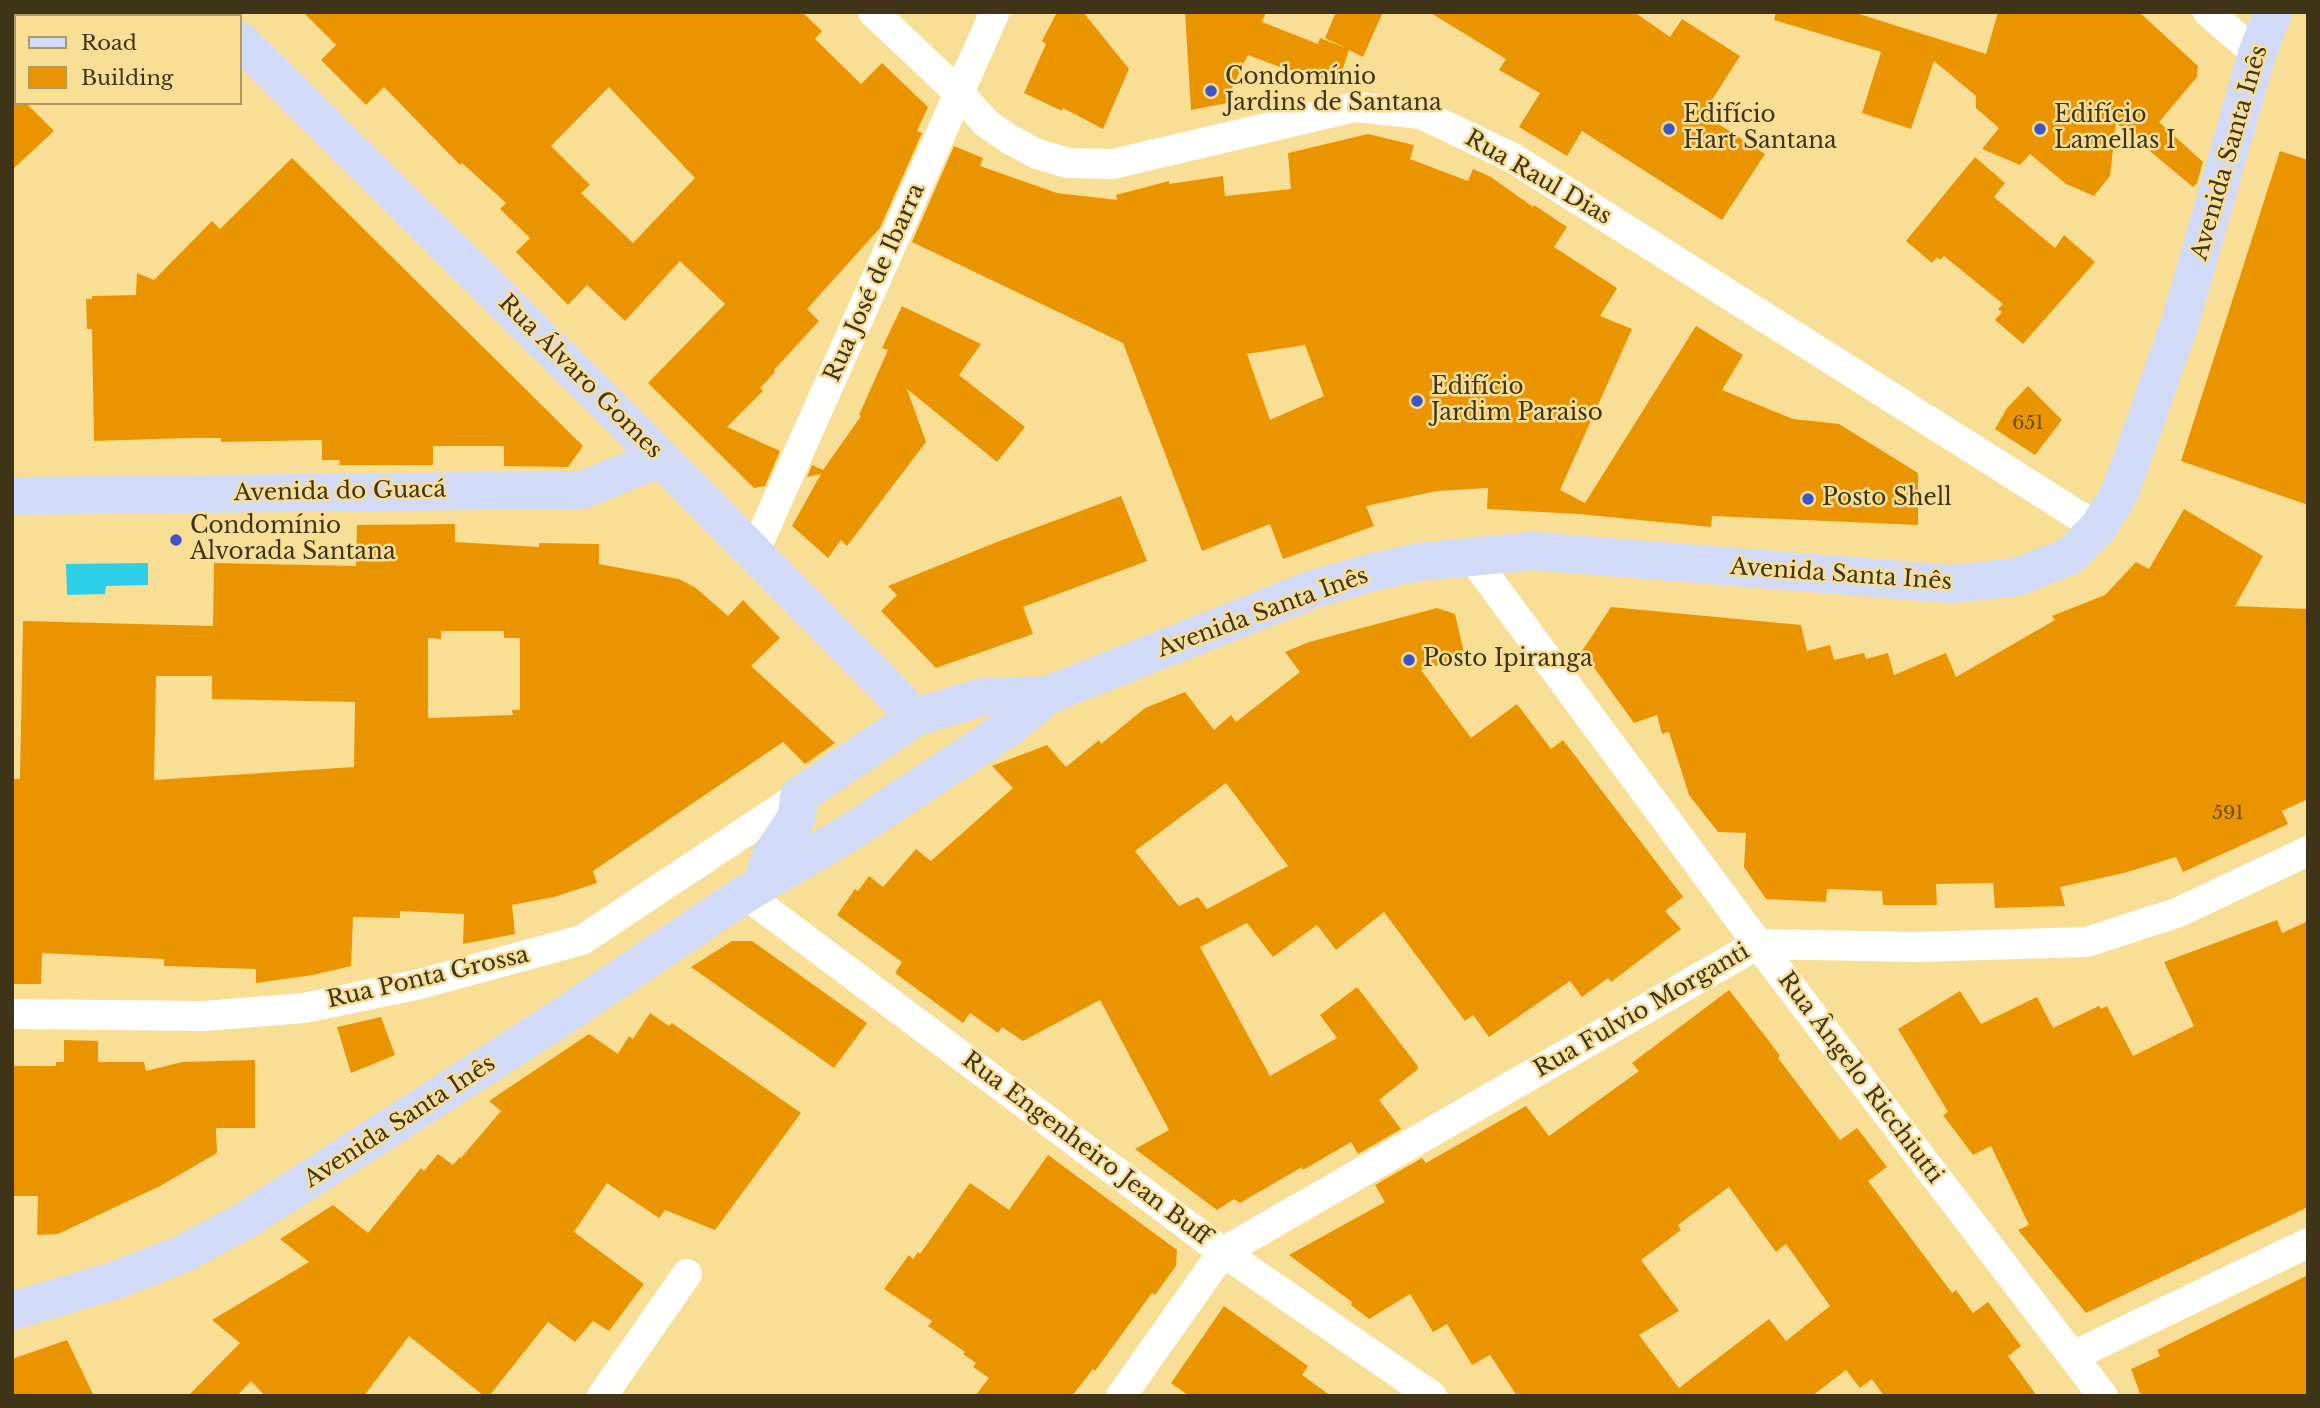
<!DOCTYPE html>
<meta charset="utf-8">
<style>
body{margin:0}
#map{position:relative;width:2320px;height:1408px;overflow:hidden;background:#f9de96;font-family:"Libre Baskerville",serif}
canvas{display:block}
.frame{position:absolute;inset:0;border:14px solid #3f3417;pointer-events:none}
.legend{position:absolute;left:14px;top:14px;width:228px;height:91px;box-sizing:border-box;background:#f9de96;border:2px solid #af9a63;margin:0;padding:9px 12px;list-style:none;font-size:21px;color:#3f3417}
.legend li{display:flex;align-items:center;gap:14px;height:35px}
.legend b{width:35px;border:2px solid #af9a63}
</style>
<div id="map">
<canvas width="2320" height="1408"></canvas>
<div class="frame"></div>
<ul class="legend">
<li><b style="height:9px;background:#d1daf7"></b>Road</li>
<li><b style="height:19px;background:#ea9500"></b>Building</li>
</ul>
</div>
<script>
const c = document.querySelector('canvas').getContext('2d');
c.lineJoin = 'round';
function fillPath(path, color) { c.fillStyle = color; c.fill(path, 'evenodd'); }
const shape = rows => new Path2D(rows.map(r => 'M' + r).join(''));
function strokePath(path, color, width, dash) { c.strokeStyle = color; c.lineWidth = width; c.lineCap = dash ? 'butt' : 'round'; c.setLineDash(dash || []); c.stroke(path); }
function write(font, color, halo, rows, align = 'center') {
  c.font = font + ' "Libre Baskerville",serif'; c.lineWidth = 5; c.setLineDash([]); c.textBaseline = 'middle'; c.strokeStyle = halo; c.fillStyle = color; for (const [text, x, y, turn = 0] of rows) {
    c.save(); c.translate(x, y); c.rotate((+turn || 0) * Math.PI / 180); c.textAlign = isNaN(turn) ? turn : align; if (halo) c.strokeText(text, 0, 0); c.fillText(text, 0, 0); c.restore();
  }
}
const water = shape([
 [148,563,148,585,106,586,105,594,67,595,66,564]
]);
const building = shape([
 [303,12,802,12,822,31,815,39,861,84,882,63,928,107,917,131,922,133,880,228,807,309,819,321,774,370,775,372,760,388,763,391,727,427,780,451,765,486,754,488,648,383,725,304,680,261,625,321,587,285,568,305,516,252,530,238,500,209,506,203,462,163,460,165,384,87,366,105,321,60,336,45],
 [609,87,695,178,633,243,581,193,590,185,551,146],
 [1057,12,1083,12,1129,69,1103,129,1063,108,1062,111,1024,93,1046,44,1042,41],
 [1185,12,1266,12,1262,22,1318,44,1320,38,1346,48,1325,38,1336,12,1383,12,1363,57,1349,50,1338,83,1280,67,1248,55,1231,90,1232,102,1191,110],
 [1429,12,1634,12,1670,37,1682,19,1740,56,1703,114,1765,154,1722,220,1582,131,1567,156,1519,127,1540,93,1499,70,1506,59],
 [1776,12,1853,12,1986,54,1998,12,2139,12,2198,66,2197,77,2159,122,2203,162,2197,183,2193,187,2116,123,2110,176,2094,196,2066,184,2030,154,2020,165,1982,149,1999,128,1976,108,1976,96,1934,61,1911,129,1862,113,1881,52,1774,20],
 [12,89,16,93,16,103,26,103,54,131,12,170],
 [1368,134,1414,145,1410,159,1468,181,1473,169,1491,177,1533,207,1534,205,1567,227,1554,247,1617,288,1600,316,1632,329,1560,490,1585,503,1696,326,1743,355,1722,390,1793,419,1839,424,1918,473,1918,525,1712,516,1711,527,1578,514,1487,509,1488,488,1437,491,1366,506,1374,526,1283,559,1270,524,1202,551,1123,343,912,242,954,146,983,158,980,166,1057,193,1117,200,1116,195,1169,181,1169,184,1223,176,1225,196,1291,189,1288,153],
 [1305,345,1324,396,1270,420,1247,354],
 [2280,151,2308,160,2308,505,2181,461],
 [1975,157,2005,183,1994,197,2055,248,2064,235,2095,262,2023,344,1995,320,2002,312,1998,309,2003,304,1944,256,1940,260,1937,257,1932,263,1906,241],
 [292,158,583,446,568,467,504,466,504,446,433,446,433,465,339,465,340,460,322,460,322,440,221,442,221,438,189,438,94,441,92,329,87,329,86,299,92,299,92,296,136,295,137,273,154,280,212,221,220,229],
 [902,306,981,344,959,375,1025,427,997,462,907,389,926,442,847,546,841,540,828,558,792,526,821,474,807,477,812,465,823,470,861,416,859,415,888,350,882,348],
 [2028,386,2062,420,2035,455,1995,429,2007,408],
 [1121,496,1147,561,1023,607,1033,634,936,668,881,611,897,595,888,586,997,542],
 [2184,509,2263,556,2235,606,2308,609,2308,799,2282,811,2288,824,2183,872,2176,857,2124,873,2060,887,2065,906,1995,908,1993,883,1936,884,1937,905,1883,905,1882,891,1827,889,1826,902,1766,899,1744,867,1746,833,1718,832,1689,795,1669,732,1662,734,1657,715,1634,723,1582,651,1611,607,1801,625,1807,651,1830,645,1834,660,1864,653,1866,659,1888,653,1894,675,1946,653,1956,677,2055,620,2052,616,2105,595,2136,562,2149,569],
 [455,524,455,542,539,547,539,543,599,544,599,564,679,579,696,588,728,616,743,600,780,638,751,666,835,743,805,764,783,742,593,871,597,883,554,897,512,905,515,934,463,944,464,914,400,911,400,918,353,917,351,966,313,975,256,983,256,969,164,966,164,959,42,953,41,984,12,984,12,779,20,779,23,621,213,626,214,563,356,566,357,525],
 [441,631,504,631,504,638,520,638,520,710,512,710,513,715,428,718,428,638,441,639],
 [156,676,212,676,212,699,355,702,354,767,154,780],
 [1437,608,1455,614,1465,657,1421,670,1471,738,1517,704,1551,749,1563,740,1683,897,1665,911,1681,929,1611,982,1608,978,1582,997,1570,981,1489,1037,1473,1015,1465,1021,1384,912,1336,950,1317,925,1273,957,1247,923,1200,947,1270,1076,1337,1038,1320,1015,1357,987,1417,1065,1418,1069,1379,1100,1401,1129,1358,1154,1351,1142,1303,1170,1302,1167,1240,1203,1234,1199,1217,1210,1135,1149,1169,1130,1100,1000,1023,1041,1002,1027,998,1033,970,1013,963,1023,895,973,902,962,837,915,855,889,858,891,869,876,883,887,916,849,931,861,1013,788,992,766,1047,745,1066,767,1099,740,1101,744,1145,708,1185,692,1214,730,1231,715,1236,722,1300,672,1285,652,1309,642],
 [1226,783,1288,866,1207,909,1198,897,1179,906,1135,851],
 [2277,920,2282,933,2308,921,2308,1207,2086,1313,2018,1230,2029,1225,1991,1146,1973,1155,1943,1115,1948,1112,1898,1029,1960,991,1981,1024,2037,997,2053,1028,2099,1006,2101,1009,2107,1006,2133,1056,2194,1026,2164,962],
 [732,941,752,941,867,1023,834,1068,691,967],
 [1729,990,1769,1041,1780,1056,1778,1058,1840,1140,1857,1128,1887,1167,1868,1181,1952,1293,1956,1290,1973,1313,1988,1302,2021,1346,2008,1356,2037,1396,1884,1396,1872,1379,1860,1388,1846,1370,1812,1396,1517,1396,1490,1355,1472,1365,1447,1324,1433,1332,1410,1294,1369,1319,1351,1305,1352,1302,1289,1255,1385,1202,1375,1185,1422,1158,1426,1163,1526,1106,1549,1136,1639,1071,1632,1063],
 [1729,1187,1776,1252,1786,1244,1830,1306,1786,1341,1769,1319,1679,1388,1639,1335,1679,1311,1641,1260,1681,1230,1678,1225],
 [650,1013,669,1026,672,1023,801,1113,715,1230,665,1210,659,1218,607,1183,574,1232,644,1284,609,1331,593,1321,575,1342,548,1322,489,1396,484,1396,409,1336,364,1396,265,1396,251,1381,237,1396,188,1396,240,1343,212,1320,309,1262,280,1239,333,1205,368,1233,421,1168,424,1171,438,1154,453,1165,460,1157,461,1158,501,1111,489,1101,589,1034,618,1054,629,1036,633,1039],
 [381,1017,395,1055,351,1073,337,1027],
 [64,1040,98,1041,98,1062,144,1062,146,1071,182,1062,255,1060,255,1128,216,1128,217,1153,160,1186,58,1234,37,1235,38,1196,12,1196,12,1066,56,1066,56,1062,64,1062],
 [1048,1155,1177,1250,1176,1266,1155,1295,1152,1293,1095,1371,1093,1369,1072,1396,975,1396,989,1378,973,1367,976,1363,963,1354,965,1352,928,1326,932,1321,884,1289,909,1255,913,1259,918,1252,920,1254,970,1183,1009,1210],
 [2308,1275,2308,1396,2141,1396,2131,1369,2160,1356,2157,1350],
 [1224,1306,1308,1366,1302,1375,1331,1396,1189,1396,1171,1383],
 [67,1340,94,1396,12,1396,12,1359]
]);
const street = shape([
 [873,12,960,94,986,123,1009,139,1037,154,1068,163,1113,164,1355,107,1421,114,1513,158,2098,528],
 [2208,12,2257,54],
 [754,553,995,12],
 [1471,556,1758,944,2103,1396],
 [745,894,1223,1252,1432,1396],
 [12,1014,204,1016,304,1008,420,984,582,940,799,796],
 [2073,1356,2308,1243],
 [602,1396,687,1274],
 [1121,1396,1223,1252,1758,944,1917,947,2087,942,2179,912,2308,851]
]);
const secondary = shape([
 [210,12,214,16],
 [240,41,613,410,916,717],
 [12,496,582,490,661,458],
 [763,882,770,857,797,817,799,796,916,717,982,697,1048,695],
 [12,1311,116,1280,182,1254,246,1220,565,1015,745,894,852,831,1007,729,1048,695,1311,590,1377,571,1419,562,1532,551,1951,584,2017,577,2070,556,2098,528,2119,494,2132,459,2180,323,2257,54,2273,12]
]);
const markers = [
 [1211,91,7,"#3d55c8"],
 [1669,129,7,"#3d55c8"],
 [2040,129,7,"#3d55c8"],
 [1417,401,7,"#3d55c8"],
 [1808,499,7,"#3d55c8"],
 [176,540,7,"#3d55c8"],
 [1409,660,7,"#3d55c8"]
];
const numberNames = [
 ["651",2028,424],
 ["591",2228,814]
];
const poiNames = [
 ["Condomínio",1225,78],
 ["Jardins de Santana",1225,104],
 ["Edifício",1683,116],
 ["Hart Santana",1683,142],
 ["Edifício",2054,116],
 ["Lamellas I",2054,142],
 ["Edifício",1431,388],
 ["Jardim Paraiso",1431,414],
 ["Posto Shell",1822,499],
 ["Condomínio",190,527],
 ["Alvorada Santana",190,553],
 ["Posto Ipiranga",1423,660]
];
const streetNames = [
 ["Avenida Santa Inês",2230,153,-74],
 ["Rua Raul Dias",1538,178,30],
 ["Rua José de Ibarra",875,283,-66],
 ["Rua Álvaro Gomes",580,377,45],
 ["Avenida do Guacá",340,492,-1],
 ["Avenida Santa Inês",1841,575,4],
 ["Avenida Santa Inês",1263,613,-20],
 ["Rua Ponta Grossa",428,978,-13],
 ["Rua Fulvio Morganti",1642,1011,-30],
 ["Rua Ângelo Ricchiutti",1860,1078,53],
 ["Avenida Santa Inês",400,1122,-33],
 ["Rua Engenheiro Jean Buff",1086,1149,37]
];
fillPath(water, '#2ccfe6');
fillPath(building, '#ea9500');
strokePath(street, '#fff', 30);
strokePath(secondary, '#d1daf7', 38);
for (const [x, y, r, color] of markers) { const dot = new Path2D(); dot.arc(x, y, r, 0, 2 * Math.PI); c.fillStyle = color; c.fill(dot); strokePath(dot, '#f9de96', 2.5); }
write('19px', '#6a4c11', null, numberNames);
write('23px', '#3f3417', '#f9de96', poiNames, 'left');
write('23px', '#3f3417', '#f9de96', streetNames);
</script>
